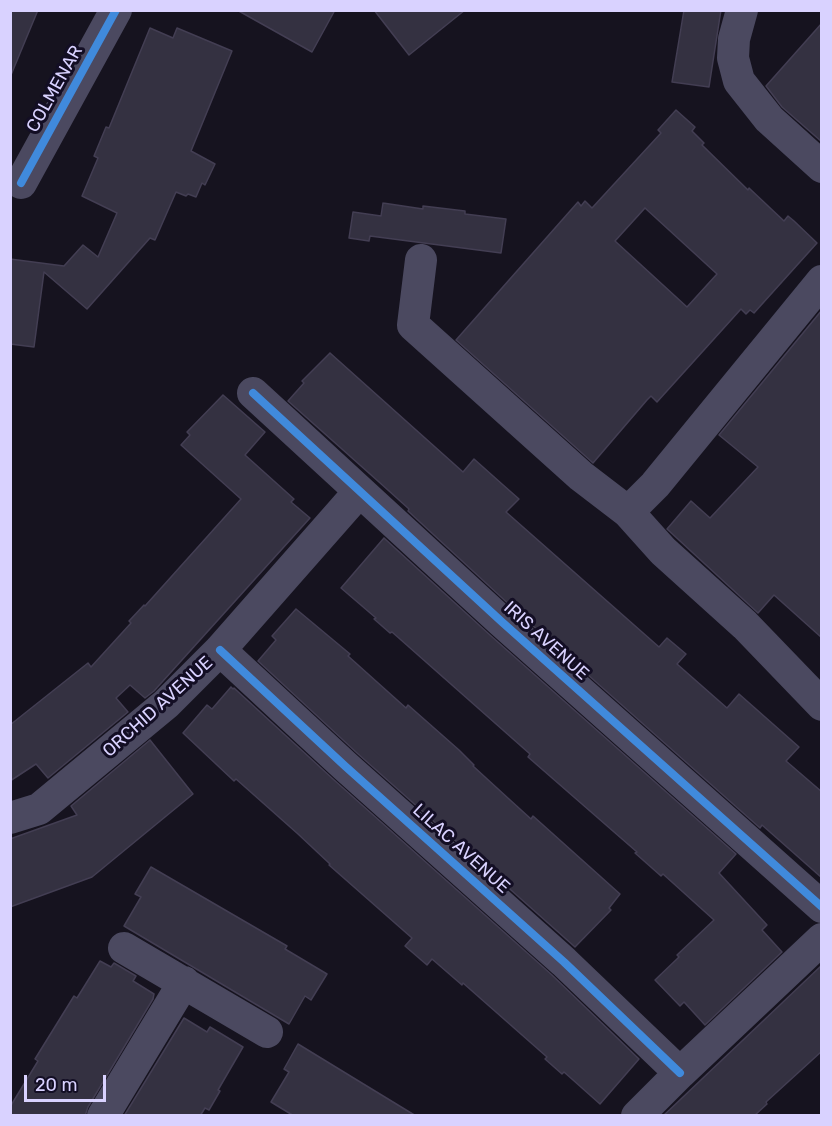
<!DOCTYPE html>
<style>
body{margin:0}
#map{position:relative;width:832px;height:1126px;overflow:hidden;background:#16131f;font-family:Rubik,sans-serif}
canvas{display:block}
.frame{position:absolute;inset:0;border:12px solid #d9d2ff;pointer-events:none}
.scale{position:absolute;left:24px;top:1075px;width:82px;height:27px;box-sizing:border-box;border:3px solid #d9d2ff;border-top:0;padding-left:8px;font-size:18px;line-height:21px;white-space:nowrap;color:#d9d2ff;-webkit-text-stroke:4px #130e24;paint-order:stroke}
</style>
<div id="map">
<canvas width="832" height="1126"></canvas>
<div class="frame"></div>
<div class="scale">20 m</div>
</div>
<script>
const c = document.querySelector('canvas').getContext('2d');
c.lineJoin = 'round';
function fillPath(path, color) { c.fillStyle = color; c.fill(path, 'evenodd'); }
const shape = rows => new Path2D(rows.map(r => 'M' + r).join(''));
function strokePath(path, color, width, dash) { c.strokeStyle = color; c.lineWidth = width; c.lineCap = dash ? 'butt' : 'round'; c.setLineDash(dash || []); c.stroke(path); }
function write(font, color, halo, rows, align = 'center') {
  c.font = font + ' Rubik,sans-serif'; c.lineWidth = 6; c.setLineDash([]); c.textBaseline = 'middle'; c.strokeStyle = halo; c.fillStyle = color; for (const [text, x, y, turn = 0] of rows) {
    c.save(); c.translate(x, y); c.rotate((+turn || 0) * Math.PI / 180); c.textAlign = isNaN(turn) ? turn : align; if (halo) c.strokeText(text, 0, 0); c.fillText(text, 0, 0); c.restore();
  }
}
const building = shape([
 [10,10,38,10,11,75,10,75,10,10],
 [237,10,335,10,312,52,237,10],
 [374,10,465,10,409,55,374,10],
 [684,10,721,10,709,87,672,82,684,10],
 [822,23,822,142,782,107,766,86,822,23],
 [150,28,173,38,177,28,232,51,191,151,215,164,205,185,202,183,196,197,188,194,186,196,176,192,155,240,150,238,87,309,44,272,34,347,10,344,10,259,64,266,83,245,98,257,117,213,82,196,98,158,94,156,106,127,109,128,150,28],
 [676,110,695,127,692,131,704,143,702,145,748,190,749,188,784,221,788,216,794,221,817,243,754,313,750,310,746,314,741,309,657,402,651,396,647,400,593,463,456,340,578,202,581,206,585,201,592,208,661,133,658,130,676,110],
 [645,208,717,274,687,307,615,241,645,208],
 [383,203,423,209,423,206,465,211,465,214,506,219,501,253,370,236,369,241,349,238,353,212,381,216,383,203],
 [822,310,822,638,774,595,758,613,667,529,691,501,710,518,758,467,719,435,822,310],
 [330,353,463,472,474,459,502,484,519,499,506,512,659,647,667,638,686,654,677,664,727,708,739,694,799,747,786,761,822,792,822,878,762,825,760,828,514,609,408,511,409,509,379,482,288,401,304,383,302,381,330,353],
 [223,395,265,432,245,455,294,499,291,502,310,518,154,691,145,698,130,685,116,698,128,712,48,778,36,764,10,781,10,725,88,663,91,667,131,623,129,621,144,605,145,606,241,499,181,445,190,435,187,432,223,395],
 [384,538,490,635,736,854,719,873,767,925,762,930,782,952,705,1025,684,1002,680,1006,655,980,679,957,677,955,714,920,663,874,661,876,635,853,637,852,528,757,530,754,392,632,390,633,374,619,376,618,341,588,384,538],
 [296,609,350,654,348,656,406,708,408,705,459,750,474,765,473,766,509,799,531,819,533,816,620,894,609,908,611,910,575,947,357,753,258,661,276,640,272,636,296,609],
 [231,687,233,689,234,688,333,779,552,975,639,1059,600,1104,564,1072,562,1074,545,1059,547,1057,463,983,462,985,432,959,427,965,405,946,412,938,329,865,330,864,298,834,236,779,234,781,183,733,207,705,212,709,231,687],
 [150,740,193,794,92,877,10,907,10,839,77,815,71,806,150,740],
 [151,867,287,946,285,949,327,974,311,1000,305,996,289,1024,124,926,141,897,135,894,151,867],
 [100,961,111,967,114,963,136,976,133,981,154,994,153,999,88,1107,85,1116,10,1116,10,1107,38,1061,35,1059,74,996,77,998,100,961],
 [822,965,822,1051,766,1102,767,1104,754,1116,663,1116,822,965],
 [184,1018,207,1032,210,1027,243,1047,218,1090,220,1091,209,1110,205,1108,200,1116,124,1116,184,1018],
 [298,1044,352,1077,416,1116,294,1116,271,1102,289,1072,284,1069,298,1044]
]);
const minor = shape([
 [742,10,734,39,733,58,739,81,769,119,822,167],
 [21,183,116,10],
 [421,260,413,325,581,476,628,512,663,551,745,625,822,705],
 [253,393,502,622,822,907],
 [628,512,655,485,822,281],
 [220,650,345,766,564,962,680,1073],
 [10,818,39,809,166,704,220,650,359,492],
 [124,948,267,1032],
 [103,1116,184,982],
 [637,1116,680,1073,822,939]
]);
const cycleway = shape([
 [21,183,116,10],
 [253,393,502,622,822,907],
 [220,650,345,766,564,962,680,1073]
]);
const streetNames = [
 ["COLMENAR",55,89,-61],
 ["IRIS AVENUE",546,641,42],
 ["ORCHID AVENUE",158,707,-42],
 ["LILAC AVENUE",461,849,42]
];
fillPath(building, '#343141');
strokePath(building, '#433e53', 1.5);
strokePath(minor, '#4b4960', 32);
strokePath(cycleway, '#408adc', 8);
write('18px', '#d9d2ff', '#130e24', streetNames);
</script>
